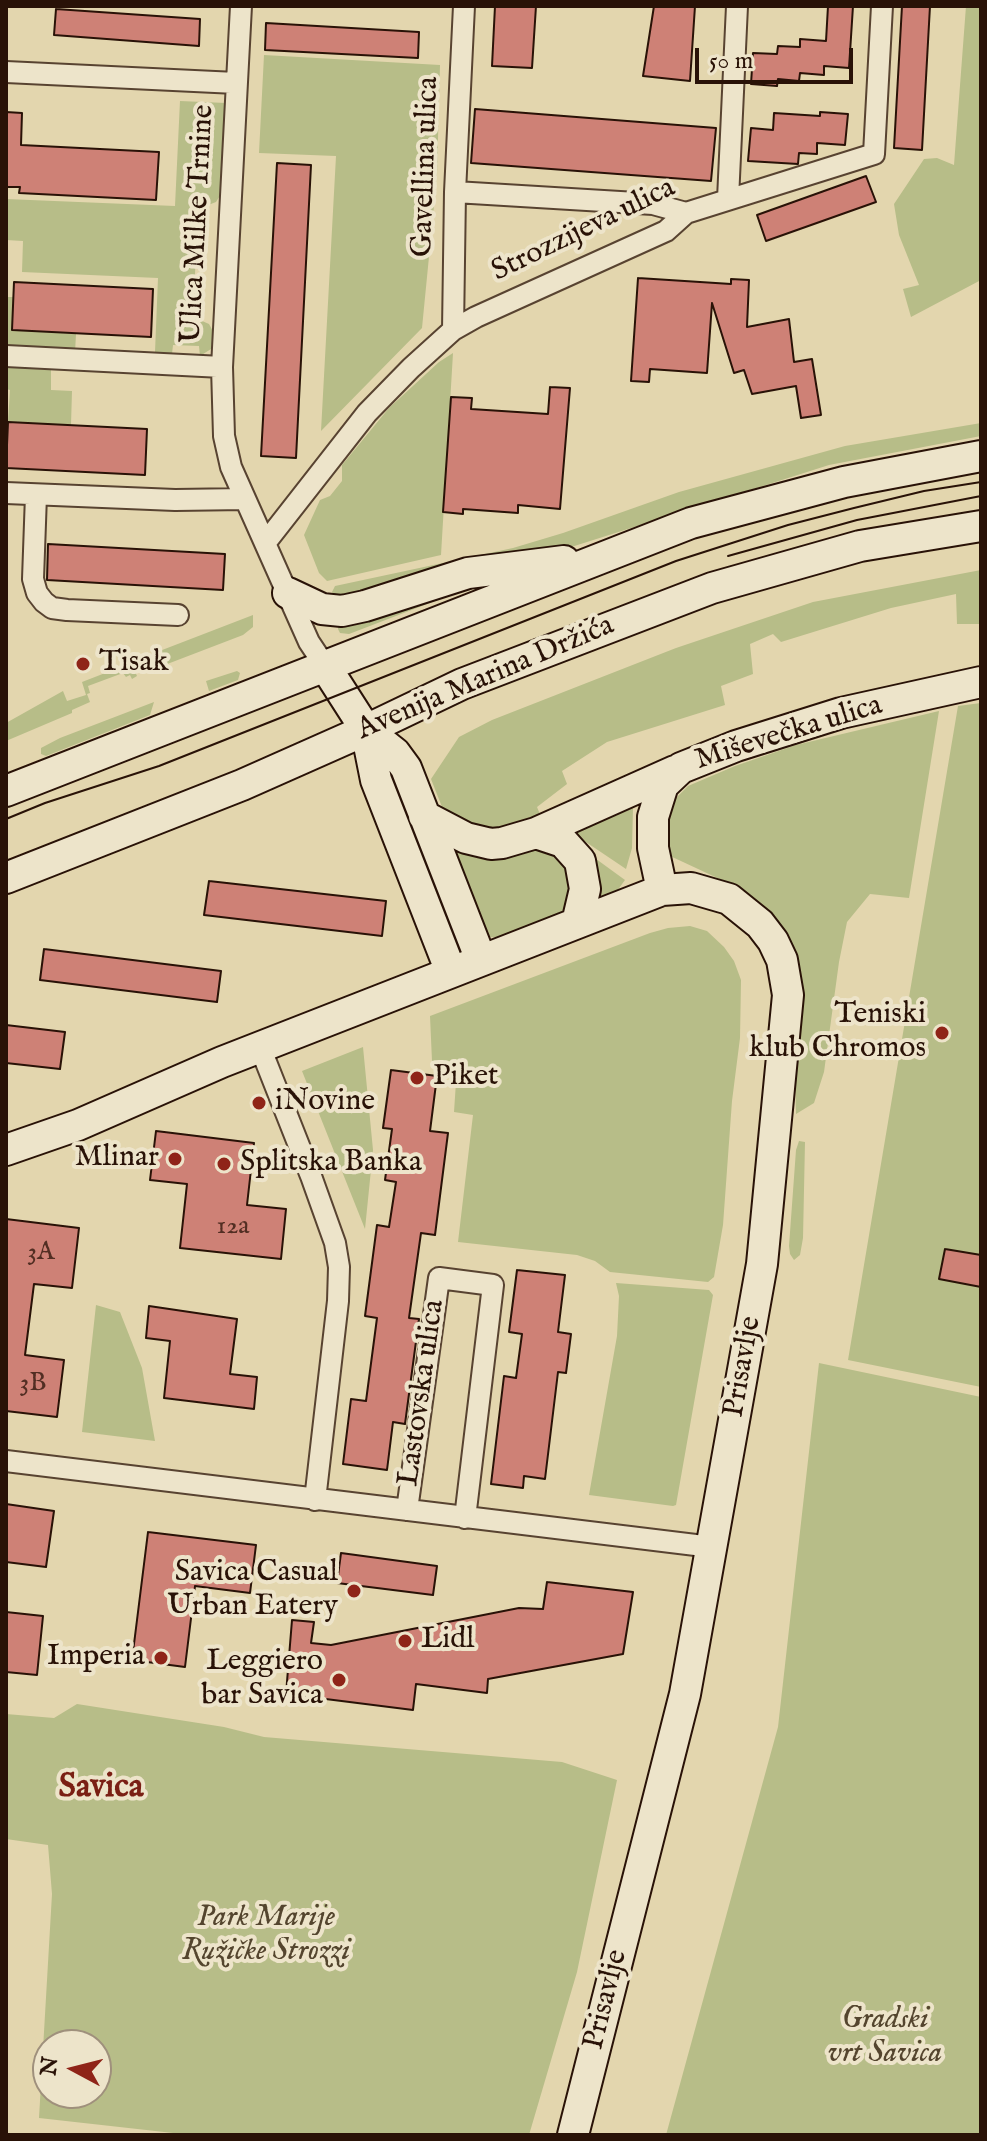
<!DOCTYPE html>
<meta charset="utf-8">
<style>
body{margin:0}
#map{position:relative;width:987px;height:2141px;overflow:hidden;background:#e3d6ae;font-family:"IM FELL English",serif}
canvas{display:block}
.frame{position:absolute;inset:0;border:8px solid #291207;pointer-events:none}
.north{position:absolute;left:32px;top:2029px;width:80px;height:80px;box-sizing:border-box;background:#ede4ca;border:2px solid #9f907c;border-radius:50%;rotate:277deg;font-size:22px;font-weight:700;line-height:32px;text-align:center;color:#291207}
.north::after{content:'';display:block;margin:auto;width:28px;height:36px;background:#8f2418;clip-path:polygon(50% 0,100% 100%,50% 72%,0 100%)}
.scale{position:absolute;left:695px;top:48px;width:158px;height:36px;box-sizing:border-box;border:4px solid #291207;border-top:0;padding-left:10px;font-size:24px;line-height:28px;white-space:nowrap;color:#291207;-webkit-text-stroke:6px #ede4ca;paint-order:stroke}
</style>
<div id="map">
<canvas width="987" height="2141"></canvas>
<div class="frame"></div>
<div class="north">N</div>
<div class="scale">50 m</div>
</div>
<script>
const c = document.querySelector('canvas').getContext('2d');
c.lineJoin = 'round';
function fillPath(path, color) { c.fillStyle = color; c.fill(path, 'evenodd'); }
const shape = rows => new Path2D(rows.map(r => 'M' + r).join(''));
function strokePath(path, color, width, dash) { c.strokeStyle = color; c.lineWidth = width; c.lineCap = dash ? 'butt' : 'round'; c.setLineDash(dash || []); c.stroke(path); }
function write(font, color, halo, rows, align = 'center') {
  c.font = font + ' "IM FELL English",serif'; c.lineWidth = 8; c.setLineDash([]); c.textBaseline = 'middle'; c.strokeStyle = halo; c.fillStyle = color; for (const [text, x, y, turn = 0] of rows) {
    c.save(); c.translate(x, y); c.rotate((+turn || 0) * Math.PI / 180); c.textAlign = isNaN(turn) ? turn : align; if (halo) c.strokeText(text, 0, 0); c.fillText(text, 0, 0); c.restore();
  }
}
const green = shape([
 [966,6,981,6,981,280,911,317,903,289,919,285,899,235,894,204,924,159,937,158,954,165],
 [264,55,440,65,437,175,422,328,321,431,336,156,259,153],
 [180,101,226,103,221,194,216,202,198,209,193,317,209,324,214,333,211,349,200,356,199,346,173,345,172,354,155,352,158,278,22,272,23,241,6,240,6,199,175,206],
 [6,297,13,297,12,330,76,334,75,353,6,350],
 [453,353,441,555,327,581,319,573,304,535,320,500,330,496,342,481,342,465,389,408,439,362],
 [6,367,51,370,51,390,72,391,71,425,8,422,10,390,6,389],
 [981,423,981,436,829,465,565,549,357,596,335,596,332,592,335,586,513,548,563,533,679,492,845,446],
 [981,570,981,624,957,624,956,594,891,608,781,642,773,634,750,644,753,674,721,686,725,705,607,742,562,771,567,784,537,807,542,819,505,833,454,820,442,807,431,779,459,737,492,720,676,648,813,602],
 [463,588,461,591,349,634,340,633,338,629,338,625],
 [253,615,253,627,243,635,149,671,144,657],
 [131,663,137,676,132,679,130,675,126,677,123,673,88,686,90,693,87,694,90,702,72,710,72,713,6,741,6,723,63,691,67,701,86,695,82,682],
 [237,671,240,673,238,680,209,691,206,681],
 [154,702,150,715,46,756,41,754,41,748,60,738],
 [981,703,981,1387,848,1360,958,706],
 [939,711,909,898,870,894,847,922,839,962,824,1072,814,1103,796,1114,795,1071,800,970,785,936,762,904,726,882,668,855,663,842,668,806,688,786,735,766,796,745],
 [633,808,632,848,626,869,577,836,576,832],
 [543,844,572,865,571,903,564,911,503,938,490,937,484,931,451,845],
 [581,848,625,880,617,891,598,900],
 [690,926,707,931,724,947,734,961,741,980,740,1038,732,1101,723,1225,714,1277,708,1282,610,1272,595,1261,577,1255,458,1242,473,1115,454,1112,457,1067,432,1061,430,1016,650,933,668,928],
 [363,1047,373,1150,365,1229,302,1071],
 [799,1141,805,1142,803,1238,800,1255,794,1260,790,1254,789,1246,796,1150],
 [616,1283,709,1290,713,1295,676,1505,673,1506,589,1495,617,1336,619,1296],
 [96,1305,120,1312,142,1368,155,1441,82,1432],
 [819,1363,981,1397,981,2135,666,2135,778,1727],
 [77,1704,224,1727,264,1737,562,1762,617,1780,577,1972,529,2135,191,2135,39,2118,52,1894,48,1845,6,1839,6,1714,54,1718],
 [48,2045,96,2045,96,2093,48,2093]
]);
const building = shape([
 [495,6,536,6,532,68,492,66,495,6],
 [654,6,695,6,690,81,643,76,654,6],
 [828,6,853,6,849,68,824,66,824,75,800,73,799,81,778,79,777,86,751,84,753,53,777,54,778,46,800,47,800,39,826,41,828,6],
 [902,6,930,6,922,150,894,148,902,6],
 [56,9,200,19,199,46,54,35,56,9],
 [266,23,419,32,418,58,265,50,266,23],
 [475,109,716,128,711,181,471,163,475,109],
 [6,112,22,113,21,145,159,152,156,200,19,193,20,187,6,187,6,112],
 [820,112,848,114,845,145,817,143,817,154,799,153,798,164,748,161,751,128,773,130,774,113,820,116,820,112],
 [277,163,311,165,296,458,261,456,277,163],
 [866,176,876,202,766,241,757,215,866,176],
 [638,278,731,284,731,279,749,280,747,327,789,319,794,362,812,359,821,415,801,418,796,386,752,394,744,370,734,373,712,303,707,373,650,369,649,382,631,381,638,278],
 [14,282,153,289,151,337,12,330,14,282],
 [550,387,570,388,560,509,518,505,518,513,463,509,463,514,443,512,451,397,472,398,471,409,548,414,550,387],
 [8,422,147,429,145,475,6,468,8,422],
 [48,544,225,554,223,590,47,580,48,544],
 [209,881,386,901,382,936,204,915,209,881],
 [44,949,221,971,217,1002,40,980,44,949],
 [6,1025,65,1032,60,1069,6,1063,6,1025],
 [391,1070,437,1076,430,1131,448,1133,435,1235,421,1233,409,1318,419,1319,405,1424,393,1422,387,1470,343,1464,351,1399,366,1401,377,1318,365,1316,377,1225,389,1227,396,1182,385,1180,392,1129,383,1128,391,1070],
 [156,1131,254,1143,247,1205,286,1209,281,1259,180,1248,187,1184,150,1180,156,1131],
 [6,1219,79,1228,72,1288,34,1284,25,1355,64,1360,57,1417,6,1411,6,1219],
 [945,1249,981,1255,981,1287,939,1279,945,1249],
 [517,1270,565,1275,558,1332,571,1334,566,1373,558,1372,545,1479,524,1476,523,1488,491,1484,504,1376,516,1378,522,1334,509,1332,517,1270],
 [149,1306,237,1319,230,1374,257,1377,254,1409,164,1398,170,1341,146,1338,149,1306],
 [6,1504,54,1511,46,1567,6,1562,6,1504],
 [148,1532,256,1545,250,1593,195,1586,185,1667,132,1660,148,1532],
 [341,1553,437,1566,433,1595,337,1583,341,1553],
 [547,1582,633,1592,623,1654,488,1679,487,1693,416,1684,413,1710,286,1694,292,1620,314,1622,311,1643,331,1645,519,1608,543,1609,547,1582],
 [6,1612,43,1616,37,1675,6,1672,6,1612]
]);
const street = shape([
 [241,6,222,367,224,436,231,467,309,642,325,666],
 [6,72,236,83],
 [455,192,653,204,686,213],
 [728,199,737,6],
 [453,330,455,192,464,6],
 [6,356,222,367],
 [6,493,175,500,245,499],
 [36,495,33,579,37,593,44,602,52,608,67,610,178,615],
 [266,542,367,413,411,368,453,330,476,317,666,231,686,213,874,154,882,6],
 [260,1047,311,1176,335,1243,339,1267,338,1301,315,1500],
 [6,1461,712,1547],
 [407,1510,439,1278,493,1285,465,1518]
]);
const secondary = shape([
 [288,593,322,609,342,611,365,606,468,573,564,561],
 [325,666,366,730,395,753,406,768,481,960],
 [366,730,376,780,451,972],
 [6,791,691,523,844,482,981,456],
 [424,816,466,838,491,844,502,843,536,833,675,771],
 [536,833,563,842,580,861,585,889,577,923],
 [6,878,242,785,366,730,462,684,712,588,860,546,981,526],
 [662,890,653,848,653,817,663,785,681,768,736,746,841,713,981,682],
 [6,1150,78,1125,222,1062,662,890,691,888,729,899,760,924,773,941,782,960,788,995,762,1264,685,1694,573,2135]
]);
const tram = shape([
 [728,556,857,520,981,496],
 [6,819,45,803,159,766,676,561,788,525,854,508,924,491,981,482]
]);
const markers = [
 [83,664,8,"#8f2418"],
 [942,1033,8,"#8f2418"],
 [417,1078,8,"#8f2418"],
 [259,1103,8,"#8f2418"],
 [175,1159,8,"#8f2418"],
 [224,1164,8,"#8f2418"],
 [354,1591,8,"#8f2418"],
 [405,1641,8,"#8f2418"],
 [161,1658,8,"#8f2418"],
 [339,1680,8,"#8f2418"]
];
const numberNames = [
 ["12a",233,1228],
 ["3A",41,1254],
 ["3B",33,1385]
];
const streetNames = [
 ["Gavellina ulica",427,167,-88],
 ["Ulica Milke Trnine",199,224,-87],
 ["Strozzijeva ulica",584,231,-26],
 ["Avenija Marina Držića",486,679,-23],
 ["Miševečka ulica",789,734,-17],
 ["Prisavlje",744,1367,-80],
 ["Lastovska ulica",423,1393,-82],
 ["Prisavlje",607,2000,-76]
];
const poiNames = [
 ["Tisak",99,664],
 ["Teniski",926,1016,"right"],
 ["klub Chromos",926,1050,"right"],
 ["Piket",433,1078],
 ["iNovine",275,1103],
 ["Mlinar",159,1159,"right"],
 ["Splitska Banka",240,1164],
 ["Savica Casual",338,1574,"right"],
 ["Urban Eatery",338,1608,"right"],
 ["Lidl",421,1641],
 ["Imperia",145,1658,"right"],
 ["Leggiero",323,1663,"right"],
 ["bar Savica",323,1697,"right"]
];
const parkNames = [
 ["Park Marije",266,1919],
 ["Ružičke Strozzi",266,1953],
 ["Gradski",885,2021],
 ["vrt Savica",885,2055]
];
const quarterNames = [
 ["Savica",101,1789]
];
fillPath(green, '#b7bd88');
fillPath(building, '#ce8176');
strokePath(building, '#291207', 2);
strokePath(street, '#584331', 24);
strokePath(secondary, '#291207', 34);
strokePath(street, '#ede4ca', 20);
strokePath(secondary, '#ede4ca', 30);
strokePath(tram, '#291207', 2);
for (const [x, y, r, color] of markers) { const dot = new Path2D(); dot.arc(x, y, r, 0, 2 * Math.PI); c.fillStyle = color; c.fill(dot); strokePath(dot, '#ede4ca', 3); }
write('26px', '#522e23', null, numberNames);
write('30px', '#291207', '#ede4ca', streetNames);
write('30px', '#291207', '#ede4ca', poiNames, 'left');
write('italic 30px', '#54452e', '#ede4ca', parkNames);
write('bold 34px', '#7a1f14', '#ede4ca', quarterNames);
</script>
